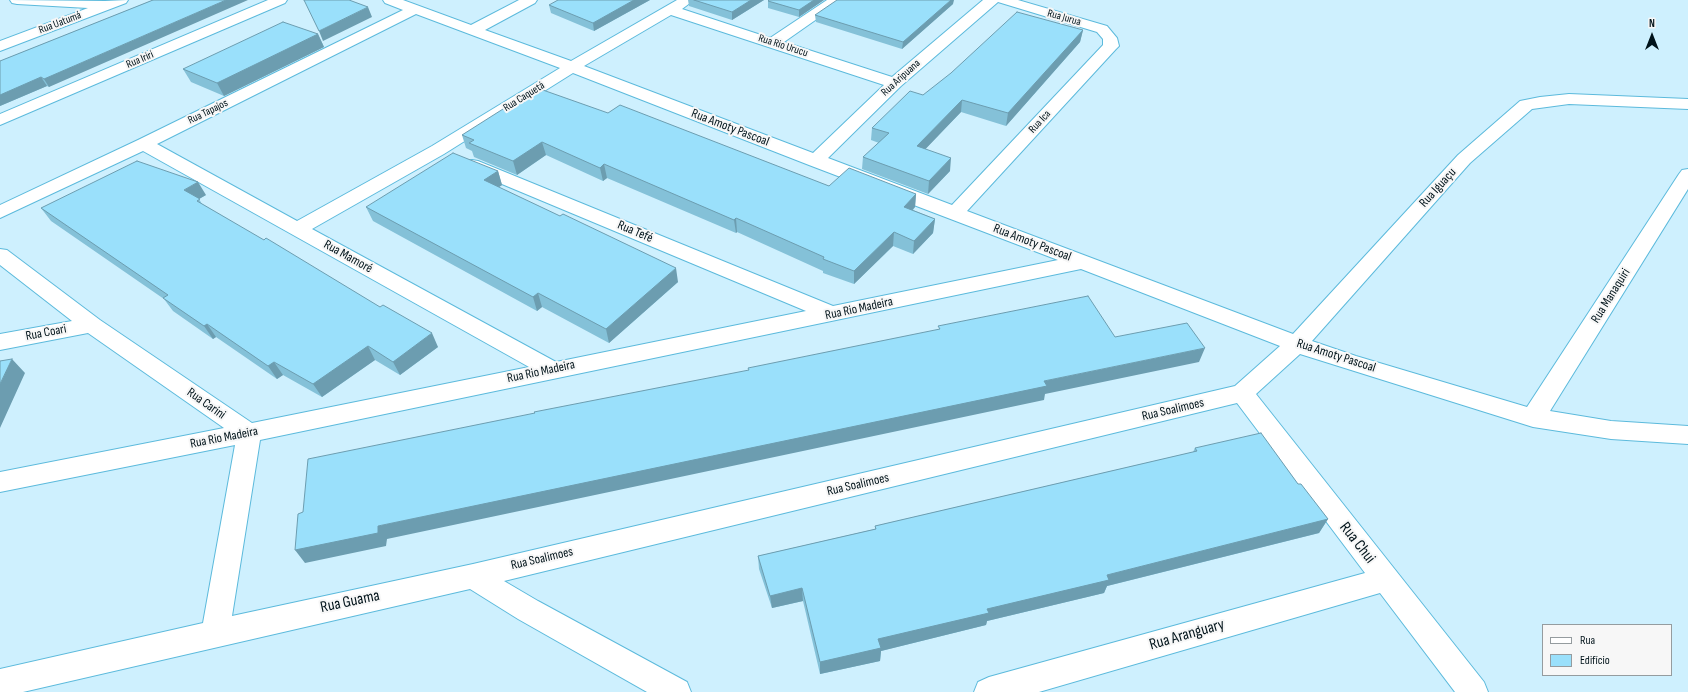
<!DOCTYPE html>
<meta charset="utf-8">
<style>
body{margin:0}
#map{position:relative;width:1688px;height:692px;overflow:hidden;background:#cef0fe;font-family:"Sofia Sans Condensed",sans-serif}
canvas{display:block}
.legend{position:absolute;left:1542px;top:624px;width:130px;height:52px;box-sizing:border-box;background:#f7f7f7;border:1px solid #959c9f;margin:0;padding:5px 7px;list-style:none;font-size:12px;color:#01131a}
.legend li{display:flex;align-items:center;gap:8px;height:20px}
.legend b{width:20px;border:1px solid #959c9f}
.north{position:absolute;left:1632px;top:16px;width:40px;height:40px;-webkit-text-stroke:3px #f7f7f7;paint-order:stroke;rotate:0deg;font-size:11px;font-weight:700;line-height:16px;text-align:center;color:#01131a}
.north::after{content:'';display:block;margin:auto;width:14px;height:18px;background:#01131a;clip-path:polygon(50% 0,100% 100%,50% 72%,0 100%)}
</style>
<div id="map">
<canvas width="1688" height="692"></canvas>
<ul class="legend">
<li><b style="height:5px;background:#fff"></b>Rua</li>
<li><b style="height:11px;background:#9ae0fb"></b>Edifício</li>
</ul>
<div class="north">N</div>
</div>
<script>
const c = document.querySelector('canvas').getContext('2d');
c.lineJoin = 'round';
const shape = rows => new Path2D(rows.map(r => 'M' + r).join(''));
function strokePath(path, color, width, dash) { c.strokeStyle = color; c.lineWidth = width; c.lineCap = dash ? 'butt' : 'round'; c.setLineDash(dash || []); c.stroke(path); }
function fillPath(path, color) { c.fillStyle = color; c.fill(path, 'evenodd'); }
function write(font, color, halo, rows, align = 'center') {
  c.font = font + ' "Sofia Sans Condensed",sans-serif'; c.lineWidth = 4; c.setLineDash([]); c.textBaseline = 'middle'; c.strokeStyle = halo; c.fillStyle = color; for (const [text, x, y, turn = 0] of rows) {
    c.save(); c.translate(x, y); c.rotate((+turn || 0) * Math.PI / 180); c.textAlign = isNaN(turn) ? turn : align; if (halo) c.strokeText(text, 0, 0); c.fillText(text, 0, 0); c.restore();
  }
}
const minor = shape([
 [10,0,105,1,128,0,126,3,0,51,0,41,88,8,17,4,12,3,10,0],
 [268,0,287,0,285,3,0,125,0,114,268,0],
 [383,0,403,0,471,25,519,0,537,0,535,3,485,30,571,61,677,0,694,0,682,9,770,38,827,0,844,0,784,42,892,77,983,0,1018,0,1107,26,1117,38,1119,46,1116,49,967,211,1293,334,1458,155,1520,101,1540,97,1569,94,1688,99,1688,109,1569,104,1532,109,1470,163,1312,341,1356,356,1527,407,1679,174,1682,170,1688,169,1688,189,1550,411,1611,421,1688,426,1688,444,1611,439,1533,427,1300,354,1256,394,1484,682,1488,692,1455,692,1380,593,1039,692,974,692,978,682,989,677,1365,573,1237,403,504,581,538,601,687,682,691,692,647,692,518,619,470,589,23,692,0,692,0,669,203,623,235,445,0,492,0,472,224,428,88,333,0,350,0,334,72,321,0,265,0,249,7,250,100,320,252,423,529,367,143,151,0,218,0,205,138,140,403,10,385,3,383,0],
 [998,2,1097,32,1103,39,1103,45,952,205,828,158,901,86,998,2],
 [416,14,560,68,432,146,297,221,157,144,416,14],
 [671,15,884,85,813,153,584,66,671,15],
 [573,73,809,165,1058,260,833,306,478,161,472,160,466,161,463,165,466,169,806,311,556,362,312,229,444,154,573,73],
 [1081,269,1280,346,1235,386,473,564,232,616,260,440,1081,269]
]);
const wall = shape([
 [153,0,49,87,47,86,0,106,0,61],
 [650,0,594,31,551,13,549,5],
 [688,0,764,0,732,20,689,6],
 [769,0,824,0,799,17,768,8,768,1],
 [953,4,902,49,816,22,815,15],
 [1083,30,1080,42,1006,126,961,112,925,149,950,171,928,194,862,169,863,157,879,143,871,140,872,128,923,95],
 [318,34,324,47,224,96,191,82,183,69],
 [506,111,608,113,829,186,916,194,915,207,913,210,935,219,933,233,913,254,893,246,854,284,823,273,823,271,737,232,736,233,607,178,603,181,546,155,517,175,474,157,472,151,466,148,462,135],
 [498,171,502,185,499,187,678,282,609,343,542,307,537,311,373,221,366,207],
 [206,195,199,199,202,204,438,347,400,375,375,360,322,397,283,375,277,379,216,337,213,339,173,311,164,299,51,221,41,208],
 [1195,448,1298,484,1328,519,1319,533,1107,586,1104,593,987,621,986,625,881,651,880,661,820,674,803,601,772,608,759,569,758,556,875,529,875,526,1193,452]
]);
const shadedWall = shape([
 [226,0,248,0,49,87,44,79],
 [634,0,650,0,594,31,593,23],
 [751,0,764,0,732,20,732,12],
 [814,0,824,0,799,17,799,10],
 [951,0,954,0,953,4,902,49,903,42],
 [368,7,372,17,323,41,319,31],
 [1083,30,1080,42,1006,126,1008,113],
 [318,34,324,47,224,96,217,83],
 [41,77,47,86,0,106,0,95],
 [962,100,961,112,916,159,917,146],
 [542,142,546,155,517,175,513,161],
 [951,158,950,171,928,194,929,181],
 [604,164,607,178,603,181,600,168],
 [498,171,502,185,489,194,484,180],
 [198,182,206,195,192,203,184,190],
 [916,194,915,207,903,220,904,207],
 [736,218,737,232,736,233,734,220],
 [935,219,933,233,913,254,914,241],
 [894,232,893,246,854,284,854,271],
 [676,268,678,282,609,343,606,329],
 [538,293,542,307,537,311,533,297],
 [207,324,216,337,213,339,204,326],
 [432,333,438,347,400,375,393,362],
 [368,346,375,360,322,397,313,384],
 [1205,348,1199,362,1045,394,1044,400,387,539,386,546,305,563,295,550,378,526,1044,381],
 [12,359,25,373,0,428,0,384],
 [274,362,283,375,277,379,268,366],
 [1328,519,1319,533,1107,586,1104,593,987,621,986,625,881,651,880,661,820,674,820,662,878,639,987,609,1107,575],
 [802,588,803,601,772,608,770,596]
]);
const building = shape([
 [153,0,226,0,44,79,41,77,0,95,0,61,153,0],
 [304,0,349,0,368,7,319,31,304,0],
 [558,0,634,0,593,23,549,5,558,0],
 [694,0,751,0,732,12,694,0],
 [769,0,814,0,799,10,768,1,769,0],
 [837,0,951,0,903,42,815,15,837,0],
 [1017,12,1083,30,1008,113,962,100,917,146,951,158,929,181,863,157,889,133,872,128,910,91,923,95,951,73,1017,12],
 [283,22,318,34,217,83,183,69,283,22],
 [540,89,608,113,620,105,829,186,849,168,916,194,904,207,935,219,914,241,894,232,854,271,823,259,824,257,736,218,734,220,604,164,600,168,542,142,513,161,469,143,474,140,462,135,503,109,506,111,540,89],
 [453,153,498,171,484,180,560,216,563,214,676,268,606,329,538,293,533,297,366,207,453,153],
 [137,161,198,182,184,190,200,199,197,201,264,240,266,238,380,307,383,305,432,333,393,362,368,346,313,384,274,362,268,366,207,324,204,326,163,298,168,295,41,208,137,161],
 [1088,296,1115,337,1187,323,1205,348,1044,381,1047,386,378,526,378,533,295,550,298,514,303,512,308,459,535,413,534,412,749,370,748,368,940,329,938,326,1088,296],
 [12,359,0,384,0,361,12,359],
 [1261,433,1298,484,1301,484,1328,519,1107,575,1109,580,987,609,989,613,878,639,881,648,820,662,802,588,770,596,758,556,876,529,875,526,1197,451,1195,448,1261,433]
]);
const farStreetnames = [
 ["Rua Jurua",1064,18,16],
 ["Rua Uatumá",60,23,-21],
 ["Rua Rio Urucu",783,46,18],
 ["Rua Iriri",140,60,-23],
 ["Rua Aripuana",901,78,-42],
 ["Rua Caquetá",524,97,-32],
 ["Rua Tapajos",208,112,-26],
 ["Rua Ica",1040,122,-47]
];
const streetNames = [
 ["Rua Amoty Pascoal",730,128,21],
 ["Rua Iguaçu",1438,188,-48],
 ["Rua Tefé",635,232,23],
 ["Rua Amoty Pascoal",1032,243,21],
 ["Rua Mamoré",348,257,29],
 ["Rua Manaquiri",1611,296,-58],
 ["Rua Rio Madeira",859,309,-12],
 ["Rua Coari",46,333,-11],
 ["Rua Amoty Pascoal",1336,356,18],
 ["Rua Rio Madeira",541,372,-12],
 ["Rua Carini",206,404,35],
 ["Rua Soalimoes",1173,410,-13],
 ["Rua Rio Madeira",224,438,-11],
 ["Rua Soalimoes",858,485,-13],
 ["Rua Soalimoes",542,559,-13]
];
const nearStreetnames = [
 ["Rua Chui",1357,543,52],
 ["Rua Guama",350,602,-12],
 ["Rua Aranguary",1187,635,-16]
];
strokePath(minor, '#5cbadc', 2);
fillPath(minor, '#fff');
fillPath(wall, '#84c1d8');
fillPath(shadedWall, '#6c9db0');
fillPath(building, '#9ae0fb');
strokePath(building, '#6c9db0', 1);
write('11px', '#01131a', '#f7f7f7', farStreetnames);
write('13px', '#01131a', '#f7f7f7', streetNames);
write('16px', '#01131a', '#f7f7f7', nearStreetnames);
</script>
